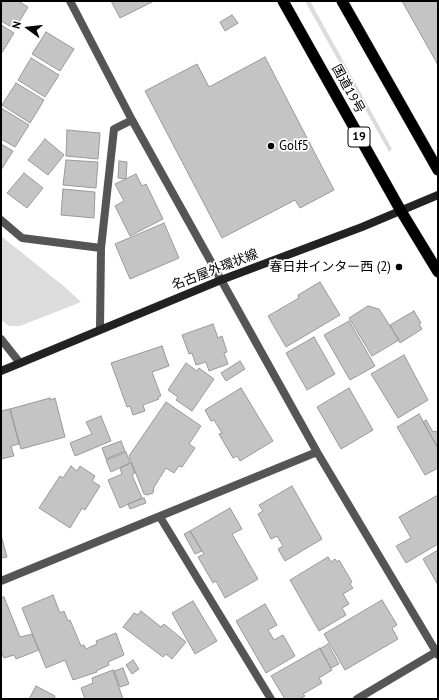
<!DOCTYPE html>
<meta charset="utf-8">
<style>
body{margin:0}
#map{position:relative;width:439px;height:700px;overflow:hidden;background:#fff;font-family:"PT Sans",sans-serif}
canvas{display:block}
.frame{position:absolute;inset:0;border:2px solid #000;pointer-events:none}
.north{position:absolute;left:8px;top:8px;width:40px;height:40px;-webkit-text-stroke:3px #fff;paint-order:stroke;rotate:285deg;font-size:11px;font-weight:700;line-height:16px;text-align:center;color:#000}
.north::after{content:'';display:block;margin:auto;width:14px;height:18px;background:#000;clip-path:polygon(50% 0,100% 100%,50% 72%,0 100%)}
</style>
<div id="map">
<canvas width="439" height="700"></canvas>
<div class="frame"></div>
<div class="north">N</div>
</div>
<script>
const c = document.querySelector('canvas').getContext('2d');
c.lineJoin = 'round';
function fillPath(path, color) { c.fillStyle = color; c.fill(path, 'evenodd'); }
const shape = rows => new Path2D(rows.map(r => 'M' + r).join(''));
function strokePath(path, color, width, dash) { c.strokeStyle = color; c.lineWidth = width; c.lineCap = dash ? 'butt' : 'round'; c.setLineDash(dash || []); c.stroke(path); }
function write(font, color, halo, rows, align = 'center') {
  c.font = font + ' "PT Sans","Noto Sans JP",sans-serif'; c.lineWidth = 3.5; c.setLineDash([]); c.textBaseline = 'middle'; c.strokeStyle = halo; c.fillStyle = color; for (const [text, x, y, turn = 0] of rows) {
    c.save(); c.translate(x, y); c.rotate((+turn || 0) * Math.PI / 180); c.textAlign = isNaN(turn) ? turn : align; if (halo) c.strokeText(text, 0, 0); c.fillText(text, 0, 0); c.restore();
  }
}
const green = shape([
 [305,1,310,1,392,149,389,152],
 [1,236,66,288,81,302,20,326,9,326,1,320]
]);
const building = shape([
 [1,1,18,1,28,7,15,29,1,21,1,1],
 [111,1,154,1,120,18,111,1],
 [402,1,438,1,438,65,402,1],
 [232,15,238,23,225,31,220,22,232,15],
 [1,25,14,33,1,54,1,25],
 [46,32,74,49,60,71,32,54,46,32],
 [265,57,334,190,300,208,295,200,222,238,145,91,197,64,209,87,265,57],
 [31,58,59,75,45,97,18,80,31,58],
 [16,83,44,100,30,123,2,105,16,83],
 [1,108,29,125,15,147,1,139,1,108],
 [67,130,100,133,98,159,66,156,67,130],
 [45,139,64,155,48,175,28,160,45,139],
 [1,144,13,151,1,170,1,144],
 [66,160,98,162,96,188,63,185,66,160],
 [119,161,127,162,126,179,118,178,119,161],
 [24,173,43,188,27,208,7,193,24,173],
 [136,174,142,186,146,184,163,219,130,236,115,206,124,201,115,184,136,174],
 [63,189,95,192,94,218,61,215,63,189],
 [164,223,179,258,130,279,115,244,164,223],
 [320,282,340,315,286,347,268,316,299,298,298,295,320,282],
 [368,306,379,309,399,340,372,356,349,318,368,306],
 [414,311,421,323,419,324,422,329,400,343,390,325,414,311],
 [349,321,375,366,350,380,324,335,349,321],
 [213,324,218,338,222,336,227,352,224,353,228,364,209,371,206,362,196,365,192,353,189,354,182,335,213,324],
 [314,337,335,374,307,390,286,353,314,337],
 [162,346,169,366,152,372,161,396,158,397,159,399,143,405,145,411,133,415,130,406,127,407,111,363,162,346],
 [404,355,428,400,398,418,371,374,404,355],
 [240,361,245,369,226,381,221,373,240,361],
 [186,363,197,371,199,368,214,379,192,411,176,400,178,397,168,390,186,363],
 [241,388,273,441,240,461,237,456,233,458,219,434,222,433,214,420,211,421,205,410,241,388],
 [349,388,373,430,341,449,317,407,349,388],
 [50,398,50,400,55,398,65,437,21,449,10,409,50,398],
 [166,402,201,426,189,444,195,448,182,467,179,466,174,473,166,468,154,487,153,493,147,495,144,494,129,456,166,402],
 [10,409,19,444,11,446,14,456,1,459,1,411,10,409],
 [419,414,438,448,438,468,425,475,397,427,419,414],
 [101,416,111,441,75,456,70,443,92,434,86,422,101,416],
 [426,420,433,432,436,431,438,434,438,448,423,422,426,420],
 [121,441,125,451,106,459,102,448,121,441],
 [126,452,130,463,111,472,106,460,126,452],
 [131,463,135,473,132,475,142,498,120,508,108,480,122,474,120,468,131,463],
 [71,466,77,471,80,466,95,476,92,481,100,486,85,510,82,508,70,528,39,508,60,476,63,478,71,466],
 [292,486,322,539,285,561,278,549,283,546,277,536,271,539,258,514,263,511,259,505,292,486],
 [438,495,438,544,406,563,396,546,411,538,399,517,438,495],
 [144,498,146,503,130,509,128,504,144,498],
 [230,508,242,529,232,534,258,579,225,598,216,581,213,583,198,557,204,554,190,531,230,508],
 [190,531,202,551,195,554,184,534,190,531],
 [1,535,7,557,1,558,1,535],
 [438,550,438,585,423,559,438,550],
 [328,557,331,562,335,559,337,562,339,560,352,582,350,584,353,588,343,594,349,604,342,608,346,615,319,631,290,580,328,557],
 [53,595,60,613,64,611,68,621,70,620,81,646,84,645,86,649,97,644,96,641,116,633,124,655,108,662,109,665,96,671,97,672,73,680,65,660,46,668,22,608,53,595],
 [4,597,20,637,32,634,39,650,16,659,14,655,4,658,1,652,1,598,4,597],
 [382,600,397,625,392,628,398,639,345,670,324,634,382,600],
 [193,601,217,641,195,654,172,613,193,601],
 [265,604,277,625,268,630,274,640,283,635,295,656,266,673,236,621,265,604],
 [141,611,161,627,164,624,186,642,172,659,166,654,163,657,123,627,134,613,138,615,141,611],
 [328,644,339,664,331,668,320,649,328,644],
 [320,648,332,670,319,678,322,683,303,694,305,696,299,699,285,699,271,676,320,648],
 [133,660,139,669,132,674,126,665,133,660],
 [123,668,129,684,120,687,114,671,123,668],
 [113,670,123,699,85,699,81,688,93,683,92,678,113,670],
 [36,686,55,696,54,699,29,699,36,686]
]);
const minor = shape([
 [70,1,132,120,317,452,438,655],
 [1,220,22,238,101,248],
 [100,329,101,248,114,129,132,120],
 [1,339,20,363],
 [160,517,271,699],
 [1,581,317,452],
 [357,699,436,652]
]);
const secondary = shape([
 [1,371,221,280,362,227,438,195]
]);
const trunk = shape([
 [283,1,401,211,438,272],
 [342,1,438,170]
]);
const markers = [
 [271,146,4,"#000"],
 [399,267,4,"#000"]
];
const shields = [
 [359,137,22]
];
const shieldNames = [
 ["19",359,137]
];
const streetNames = [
 ["国道19号",348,89,61],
 ["名古屋外環状線",215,270,-21]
];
const poiNames = [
 ["Golf5",279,146],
 ["春日井インター西 (2)",391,267,"right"]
];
fillPath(green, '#dcdcdc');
fillPath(building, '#c4c4c4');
strokePath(building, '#999', 1);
strokePath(trunk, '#dbdbdb', 12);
strokePath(minor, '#555', 8);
strokePath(secondary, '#222', 8);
strokePath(trunk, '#000', 11);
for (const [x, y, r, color] of markers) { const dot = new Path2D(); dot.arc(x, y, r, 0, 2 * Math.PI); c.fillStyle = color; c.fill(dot); strokePath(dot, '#fff', 1.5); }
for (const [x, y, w] of shields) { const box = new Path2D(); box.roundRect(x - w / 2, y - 10, w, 20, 3); c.fillStyle = '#fff'; c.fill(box); strokePath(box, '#000', 1); }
write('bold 12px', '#000', null, shieldNames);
write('13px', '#000', '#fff', streetNames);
write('13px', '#000', '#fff', poiNames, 'left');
</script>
